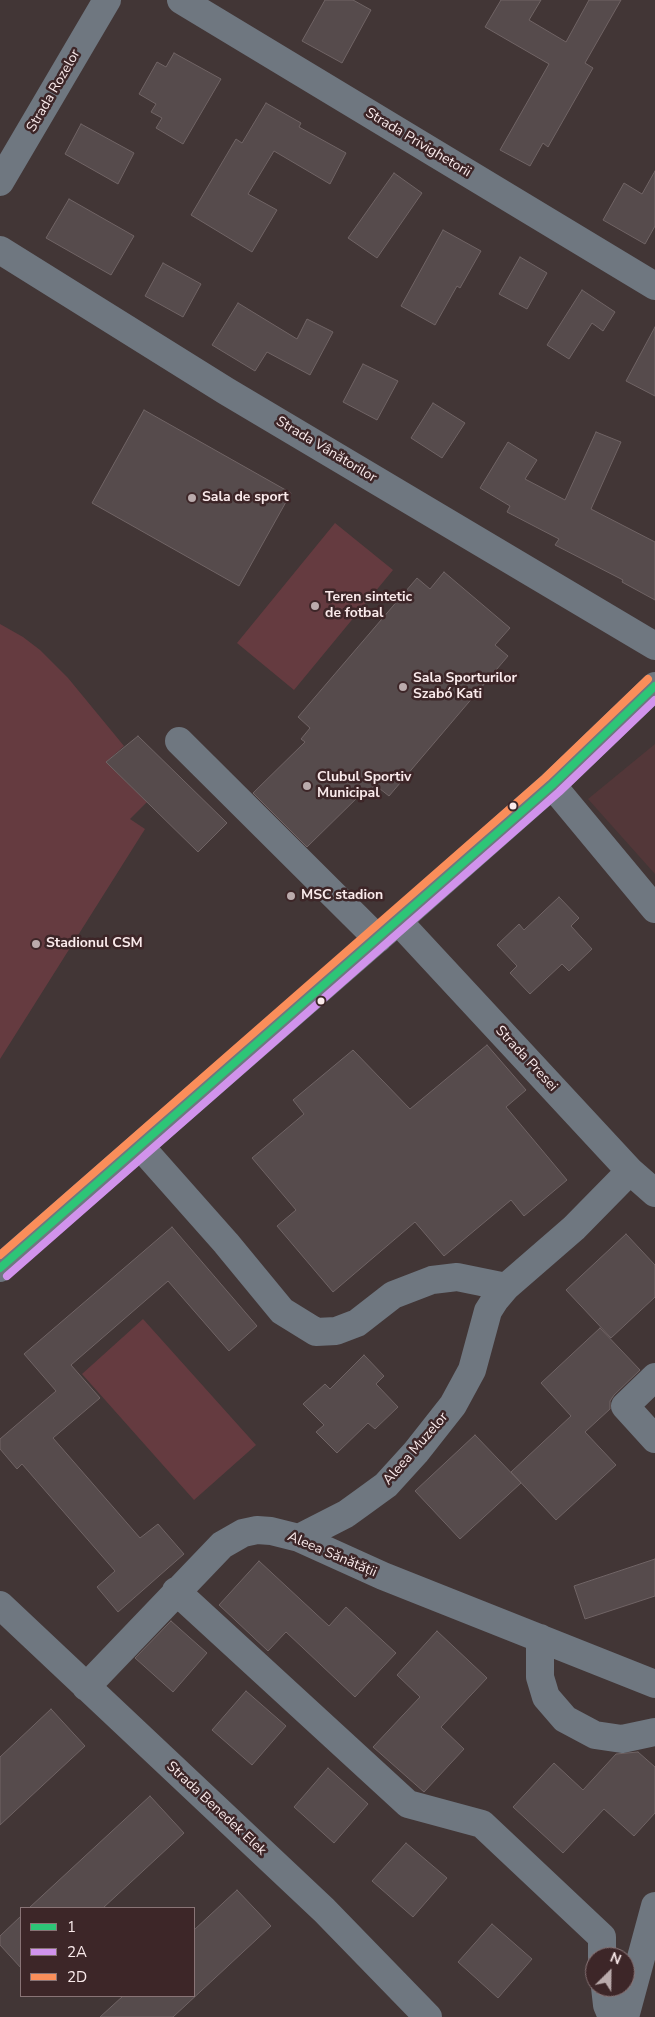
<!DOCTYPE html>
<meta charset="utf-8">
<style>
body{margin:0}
#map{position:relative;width:655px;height:2017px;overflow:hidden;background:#423636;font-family:"Nunito Sans",sans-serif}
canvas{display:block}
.legend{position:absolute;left:20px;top:1907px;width:175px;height:90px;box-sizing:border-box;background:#3d2628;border:1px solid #897476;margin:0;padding:6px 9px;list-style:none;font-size:15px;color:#faeaeb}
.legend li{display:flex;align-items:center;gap:10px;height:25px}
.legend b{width:25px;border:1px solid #897476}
.north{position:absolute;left:585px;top:1947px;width:50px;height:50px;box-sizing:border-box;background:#3d2628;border:1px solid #897476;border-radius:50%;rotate:23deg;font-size:14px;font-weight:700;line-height:20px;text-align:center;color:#faeaeb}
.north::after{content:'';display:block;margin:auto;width:18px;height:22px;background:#baabac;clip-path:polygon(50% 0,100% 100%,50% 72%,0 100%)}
</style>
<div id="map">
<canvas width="655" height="2017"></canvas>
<ul class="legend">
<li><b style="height:6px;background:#2dc577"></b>1</li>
<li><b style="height:6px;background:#d193ec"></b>2A</li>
<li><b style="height:6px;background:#fa8e5a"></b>2D</li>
</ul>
<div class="north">N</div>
</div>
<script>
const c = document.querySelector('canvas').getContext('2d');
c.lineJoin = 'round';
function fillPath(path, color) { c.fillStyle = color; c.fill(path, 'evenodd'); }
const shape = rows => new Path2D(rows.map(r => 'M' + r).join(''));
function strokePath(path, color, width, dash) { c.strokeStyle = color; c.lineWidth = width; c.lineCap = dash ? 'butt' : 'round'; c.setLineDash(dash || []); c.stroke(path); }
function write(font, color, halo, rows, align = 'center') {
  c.font = font + ' "Nunito Sans",sans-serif'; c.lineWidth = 5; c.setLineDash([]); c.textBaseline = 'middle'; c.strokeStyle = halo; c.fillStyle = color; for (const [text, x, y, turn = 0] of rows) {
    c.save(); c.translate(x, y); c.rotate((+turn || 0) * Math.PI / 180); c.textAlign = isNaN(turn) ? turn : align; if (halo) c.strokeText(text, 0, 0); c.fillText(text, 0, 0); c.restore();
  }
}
const built = shape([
 [655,744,655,874,588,799]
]);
const green = shape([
 [335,523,393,570,294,690,237,643],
 [0,624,23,637,40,650,68,678,124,746,106,762,147,802,130,819,145,829,0,1059],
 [143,1319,256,1445,194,1500,82,1374]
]);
const building = shape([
 [325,0,353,0,371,10,342,63,302,41,325,0],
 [501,0,541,0,529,20,566,42,589,0,621,0,585,63,593,68,548,147,543,143,530,166,500,150,549,64,485,27,501,0],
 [174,53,221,79,183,144,156,128,162,118,151,112,156,104,139,94,157,62,166,67,174,53],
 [266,103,301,123,299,127,346,153,330,184,274,151,248,194,277,210,252,252,191,215,236,139,242,143,266,103],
 [81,124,134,153,118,184,65,154,81,124],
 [655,171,655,226,645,244,603,220,624,183,642,194,655,171],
 [394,173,422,193,377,258,348,238,394,173],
 [69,199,134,236,111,275,46,238,69,199],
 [443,230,481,251,460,288,457,286,435,325,401,306,443,230],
 [520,257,547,273,527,309,499,294,520,257],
 [163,263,201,284,183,317,145,296,163,263],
 [582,290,615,312,603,331,592,323,569,359,547,345,582,290],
 [238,303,297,339,307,319,333,332,310,375,267,352,255,371,212,345,238,303],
 [655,327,655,396,626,381,655,327],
 [363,364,398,381,377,420,343,402,363,364],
 [433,403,465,423,442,458,411,438,433,403],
 [144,410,291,493,239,586,92,503,144,410],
 [596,432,621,442,591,509,655,542,655,600,622,582,623,580,555,545,559,539,507,512,510,506,480,488,508,442,537,460,525,479,565,500,596,432],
 [444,572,510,628,495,645,508,656,389,796,375,785,366,795,363,792,307,847,253,793,305,742,301,739,310,728,298,717,417,578,430,589,444,572],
 [138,736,227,823,198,852,106,762,138,736],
 [559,897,579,918,571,926,592,949,569,971,562,964,530,994,510,973,517,966,497,945,519,924,524,930,559,897],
 [487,1045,526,1090,506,1107,567,1180,524,1216,511,1200,444,1256,415,1222,333,1292,277,1226,296,1210,252,1158,304,1114,293,1100,353,1050,410,1109,487,1045],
 [172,1227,257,1326,229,1351,168,1281,71,1365,100,1398,53,1438,140,1538,158,1524,184,1554,118,1612,97,1587,115,1571,22,1464,17,1469,0,1449,0,1439,56,1391,24,1354,172,1227],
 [626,1234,655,1265,655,1297,611,1338,566,1290,626,1234],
 [600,1328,640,1370,614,1395,610,1401,610,1409,585,1432,616,1465,556,1520,511,1472,571,1416,541,1383,600,1328],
 [364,1355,384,1376,376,1384,398,1407,375,1429,368,1423,337,1453,316,1432,324,1425,303,1404,325,1384,330,1389,364,1355],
 [475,1435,521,1483,460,1539,415,1491,475,1435],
 [655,1559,655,1596,585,1619,574,1586,655,1559],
 [259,1561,329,1626,346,1607,396,1653,355,1697,286,1632,268,1651,219,1605,259,1561],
 [171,1621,207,1653,173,1692,135,1658,171,1621],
 [437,1631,487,1678,441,1727,464,1749,424,1792,373,1747,420,1697,397,1675,437,1631],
 [246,1691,286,1726,252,1765,212,1730,246,1691],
 [51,1709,85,1746,0,1825,0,1757,51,1709],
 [638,1752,655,1767,655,1813,634,1836,604,1809,563,1853,513,1807,554,1763,583,1790,616,1754,638,1752],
 [328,1768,368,1804,334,1843,294,1807,328,1768],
 [150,1796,184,1833,103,1908,29,1908,150,1796],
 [406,1843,447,1878,413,1917,372,1881,406,1843],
 [237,1890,271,1926,173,2017,100,2017,123,1996,194,1996,194,1930,237,1890],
 [21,1916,21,1968,0,1945,0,1936,21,1916],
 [492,1924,532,1959,498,1998,458,1962,492,1924]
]);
const minor = shape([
 [181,0,655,286],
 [0,182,107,0],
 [0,250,226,391,655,646],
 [179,741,378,939],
 [552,785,655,909],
 [398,921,630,1171,655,1193],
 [140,1146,226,1243,282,1311,316,1332,336,1331,357,1323,393,1295,432,1280,457,1277,506,1287],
 [0,1268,398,921,552,785,655,686],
 [655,1377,625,1406,655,1439],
 [299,1538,346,1514,364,1501,386,1485,416,1452,453,1405,472,1370,488,1311,495,1300,506,1287,574,1228,630,1171],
 [176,1591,408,1804,482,1824,602,1937,602,1957],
 [0,1605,324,1910,428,2017],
 [540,1638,540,1677,546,1697,565,1719,595,1735,622,1739,655,1732],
 [86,1687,222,1545,243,1533,257,1530,271,1531,299,1538,383,1576,655,1684],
 [605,1987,607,2005,612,2017],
 [625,2017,655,1906]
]);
const bus1 = shape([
 [0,1268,552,785,655,686]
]);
const bus2 = shape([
 [7,1276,559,792,655,700]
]);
const bus3 = shape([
 [0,1255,545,778,648,679]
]);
const markers = [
 [192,498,5,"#baabac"],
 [315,606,5,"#baabac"],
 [403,687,5,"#baabac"],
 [307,786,5,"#baabac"],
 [513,806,4.5,"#faeaeb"],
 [291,896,5,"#baabac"],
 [36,944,5,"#baabac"],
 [321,1001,4.5,"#faeaeb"]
];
const streetNames = [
 ["Strada Rozelor",54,91,-60],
 ["Strada Privighetorii",418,143,31],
 ["Strada Vânătorilor",326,450,31],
 ["Strada Presei",526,1059,47],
 ["Aleea Muzelor",416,1449,-49],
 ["Aleea Sănătății",332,1555,23],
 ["Strada Benedek Elek",216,1809,43]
];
const poiNames = [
 ["Sala de sport",202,498],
 ["Teren sintetic",325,598],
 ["de fotbal",325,614],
 ["Sala Sporturilor",413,679],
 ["Szabó Kati",413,695],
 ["Clubul Sportiv",317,778],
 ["Municipal",317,794],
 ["MSC stadion",301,896],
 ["Stadionul CSM",46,944]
];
fillPath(built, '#533739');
fillPath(green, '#653b40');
fillPath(building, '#564b4c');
strokePath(building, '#706465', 1);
strokePath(minor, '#6f7780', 28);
strokePath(bus1, '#2dc577', 8);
strokePath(bus2, '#d193ec', 8);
strokePath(bus3, '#fa8e5a', 8);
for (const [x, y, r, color] of markers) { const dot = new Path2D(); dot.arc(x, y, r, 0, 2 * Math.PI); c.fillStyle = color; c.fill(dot); strokePath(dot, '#3d2628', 2); }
write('14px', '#faeaeb', '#3d2628', streetNames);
write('bold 14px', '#faeaeb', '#3d2628', poiNames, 'left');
</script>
